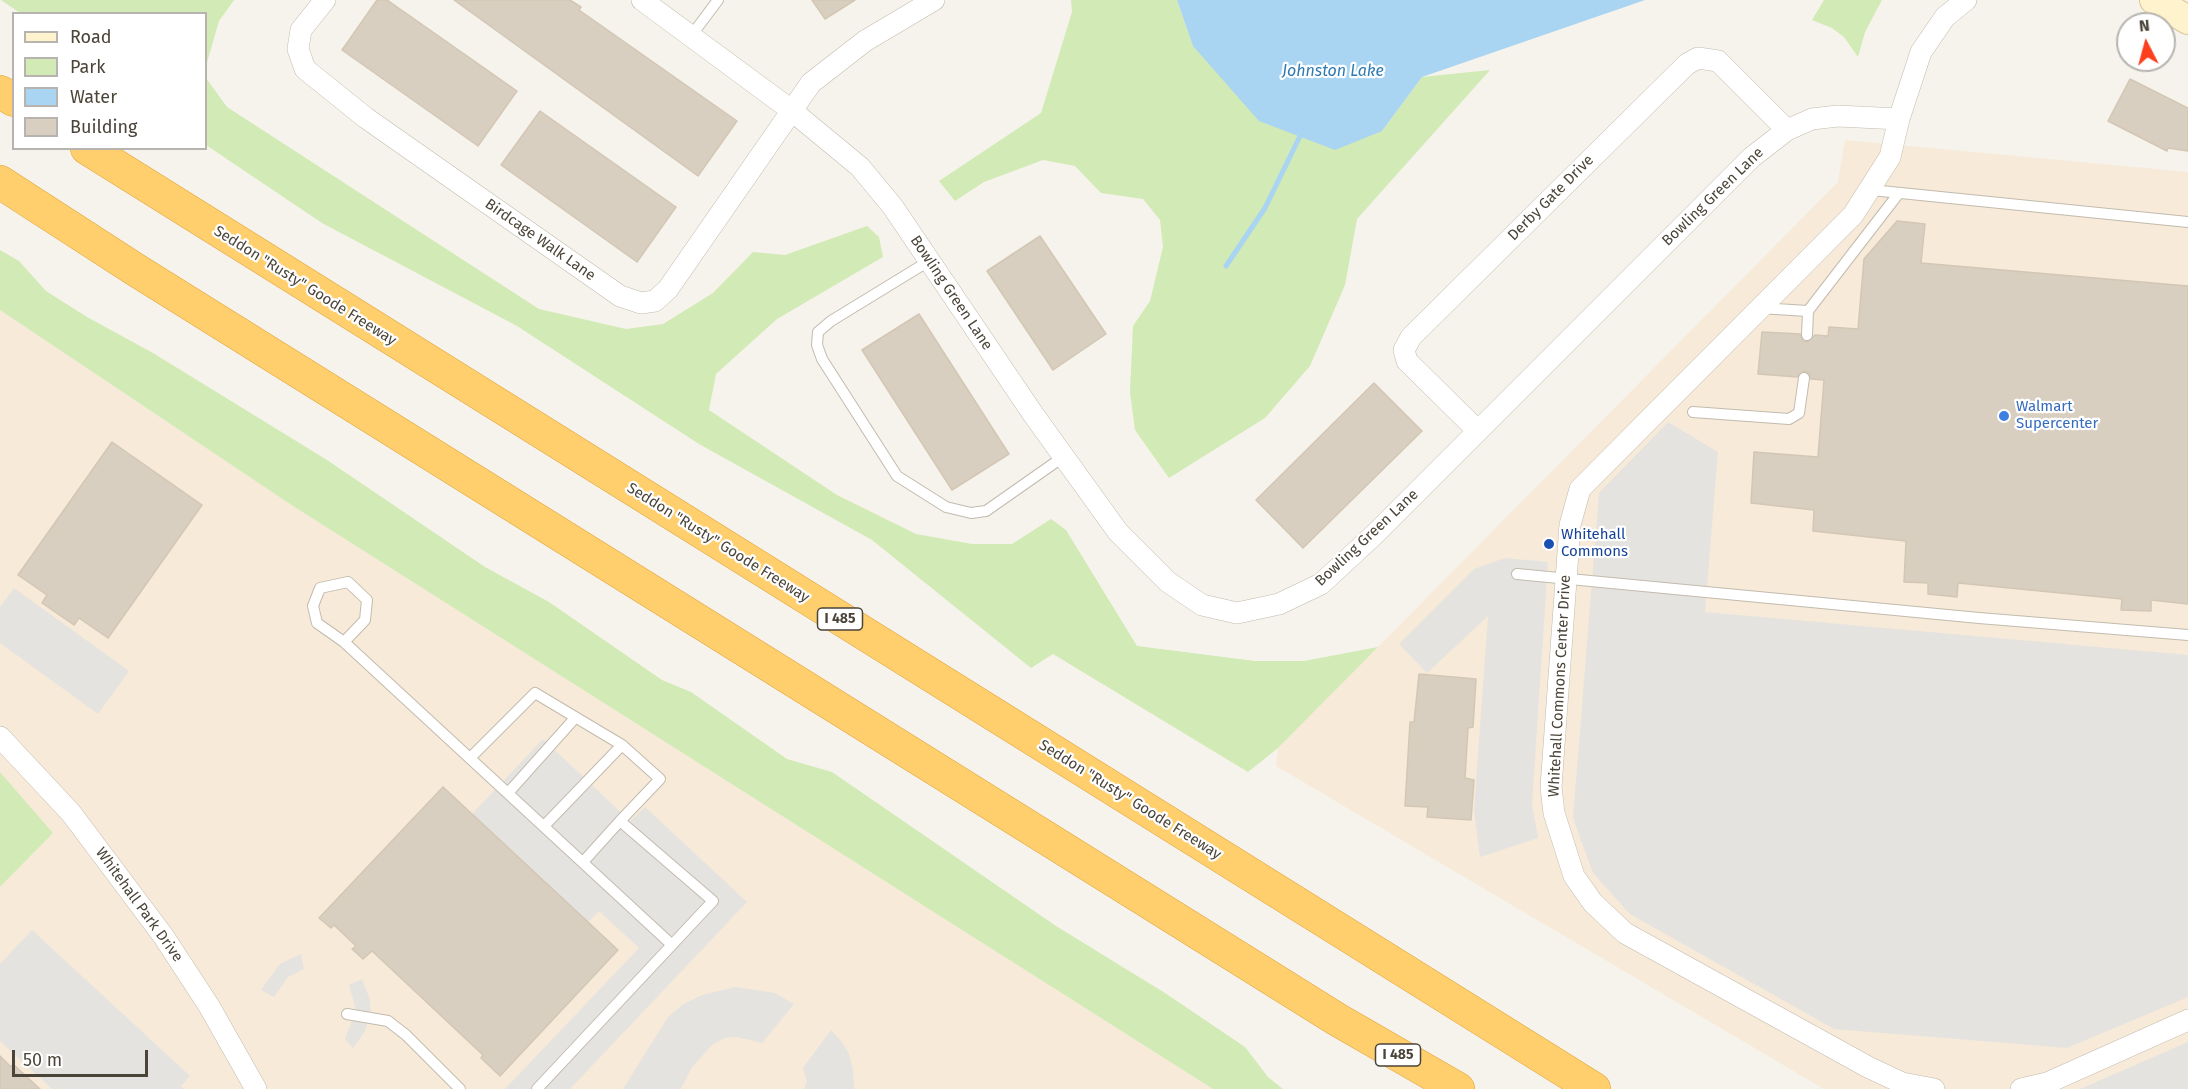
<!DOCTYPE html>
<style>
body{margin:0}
#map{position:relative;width:2188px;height:1089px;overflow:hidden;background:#f6f3ec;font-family:"Fira Sans",sans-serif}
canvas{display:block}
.legend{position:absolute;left:12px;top:12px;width:195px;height:138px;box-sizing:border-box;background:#fff;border:2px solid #b7b4b0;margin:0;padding:8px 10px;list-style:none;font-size:18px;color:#4b4439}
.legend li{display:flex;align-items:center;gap:12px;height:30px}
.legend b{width:30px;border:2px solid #b7b4b0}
.north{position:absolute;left:2116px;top:12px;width:60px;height:60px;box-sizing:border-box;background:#fff;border:2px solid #b7b4b0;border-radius:50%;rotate:354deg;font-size:16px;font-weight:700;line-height:24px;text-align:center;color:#4b4439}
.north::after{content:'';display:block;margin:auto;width:21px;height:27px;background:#fc3f1d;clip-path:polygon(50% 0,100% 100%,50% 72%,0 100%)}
.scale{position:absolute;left:12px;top:1050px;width:136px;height:27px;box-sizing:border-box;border:3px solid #4b4439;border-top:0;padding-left:8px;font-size:18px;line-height:21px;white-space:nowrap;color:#4b4439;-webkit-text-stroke:4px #fff;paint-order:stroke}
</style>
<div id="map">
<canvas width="2188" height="1089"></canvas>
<ul class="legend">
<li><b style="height:8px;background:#fff3cd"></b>Road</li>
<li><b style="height:16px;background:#d2eab5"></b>Park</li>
<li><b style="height:16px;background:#a9d4f2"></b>Water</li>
<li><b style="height:16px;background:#d8cfc1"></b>Building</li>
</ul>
<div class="north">N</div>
<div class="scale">50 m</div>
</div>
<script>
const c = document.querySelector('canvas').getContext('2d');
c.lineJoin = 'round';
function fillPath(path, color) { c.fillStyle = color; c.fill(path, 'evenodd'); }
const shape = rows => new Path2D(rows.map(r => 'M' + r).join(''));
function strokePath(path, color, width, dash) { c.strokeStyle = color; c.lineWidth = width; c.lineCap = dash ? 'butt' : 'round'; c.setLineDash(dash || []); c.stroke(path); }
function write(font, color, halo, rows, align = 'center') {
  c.font = font + ' "Fira Sans",sans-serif'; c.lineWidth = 4.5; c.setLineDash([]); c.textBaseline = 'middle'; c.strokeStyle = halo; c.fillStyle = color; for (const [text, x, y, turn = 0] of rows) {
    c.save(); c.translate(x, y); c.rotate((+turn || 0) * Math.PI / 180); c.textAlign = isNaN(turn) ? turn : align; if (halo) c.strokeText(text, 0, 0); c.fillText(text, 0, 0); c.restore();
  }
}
const commercial = shape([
 [1845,140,2188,172,2188,1089,1824,1089,1276,766,1278,748,1838,182],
 [0,310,293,506,1213,1089,0,1089,0,887,53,833,0,772]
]);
const green = shape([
 [1,0,234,0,219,21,206,66,206,14,20,13],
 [1071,0,1177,0,1193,46,1382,131,1422,77,1490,70,1357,219,1345,285,1310,366,1265,418,1169,478,1135,430,1130,392,1133,326,1150,301,1163,247,1160,220,1143,199,1101,193,1075,166,1043,160,984,182,955,201,939,181,1041,113,1072,12],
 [1824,0,1882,0,1865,32,1858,57,1844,37,1832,28,1812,20],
 [206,78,227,107,539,309,626,329,663,324,713,293,753,252,785,255,867,226,879,237,883,257,777,319,716,374,709,410,837,495,916,534,972,544,1012,544,1051,519,1066,530,1137,646,1255,661,1304,661,1378,647,1278,748,1248,772,1053,654,1031,668,872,540,699,444,517,326,322,223,206,145],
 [0,250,19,261,46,291,87,317,153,353,327,460,485,567,549,602,662,680,691,692,787,759,832,772,1056,926,1165,993,1245,1047,1268,1077,1283,1089,1213,1089,293,506,0,310],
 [0,772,53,833,0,887]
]);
const parking = shape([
 [1668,422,1718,452,1705,612,2188,655,2188,997,2067,1048,1834,1029,1630,914,1593,873,1573,818,1599,493],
 [1505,558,1548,562,1532,804,1538,838,1480,857,1474,810,1488,616,1427,673,1399,644,1474,569],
 [14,588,129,671,98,714,0,643,0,607],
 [543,739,630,821,645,807,747,902,570,1089,505,1089,639,948,599,911,588,922,472,814],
 [32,930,190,1076,181,1086,184,1089,52,1089,0,1041,0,964],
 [301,954,304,969,288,977,274,997,261,990,280,964],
 [362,979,370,1000,371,1012,365,1031,353,1048,345,1039,356,1010,349,985],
 [735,987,775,993,794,1004,762,1043,737,1037,725,1038,713,1044,692,1067,681,1089,623,1089,668,1017,682,1005,702,995],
 [831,1030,842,1042,849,1054,853,1070,854,1089,804,1089,807,1081,803,1068],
 [2188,1042,2188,1089,2080,1089]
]);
const water = shape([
 [1177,0,1645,0,1422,77,1382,131,1335,150,1259,121,1193,46]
]);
const stream = shape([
 [1226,266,1265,208,1302,132]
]);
const building = shape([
 [377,0,387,0,517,91,478,146,342,50,377,0],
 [454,0,570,0,581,7,579,10,737,121,698,176,454,0],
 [812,0,855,0,825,19,812,0],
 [2130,79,2188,108,2188,151,2168,148,2167,151,2108,121,2130,79],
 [540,111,676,207,637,262,501,165,540,111],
 [1897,221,1925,224,1921,263,2188,286,2188,604,2151,600,2151,611,2121,610,2122,599,1958,583,1957,597,1928,594,1928,583,1904,582,1906,541,1813,531,1814,510,1751,503,1754,452,1818,457,1824,380,1811,379,1809,373,1804,371,1797,377,1758,374,1762,332,1800,334,1803,341,1807,342,1815,335,1828,336,1829,327,1858,329,1864,259,1897,221],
 [1040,236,1106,334,1053,370,987,271,1040,236],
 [919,314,1009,454,952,490,862,350,919,314],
 [1374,383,1422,431,1303,548,1256,500,1374,383],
 [112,442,202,505,108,638,79,618,74,625,42,603,47,595,18,575,112,442],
 [1419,674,1476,679,1473,727,1468,728,1465,778,1474,780,1471,820,1427,817,1428,807,1405,806,1410,722,1414,722,1419,674],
 [443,787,618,950,500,1076,481,1058,483,1055,372,951,363,959,352,949,356,946,334,925,331,928,319,918,443,787],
 [0,1056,11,1067,13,1064,40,1089,0,1089,0,1056]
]);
const service = shape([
 [691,36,718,0],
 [1871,190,2188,222],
 [929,261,831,321,818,332,817,345,822,359,897,476,946,507,971,513,986,511,1063,457],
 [1759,308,1808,311,1899,193],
 [1807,335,1808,311],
 [1693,412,1789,419,1799,413,1804,378],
 [1517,574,1979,618,2188,635],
 [344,642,365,620,367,600,348,582,320,588,313,606,317,623,344,642,671,944],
 [470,758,535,693,622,745,660,779,620,821,713,901,537,1089],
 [508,793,575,718],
 [544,826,622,745],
 [583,862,620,821],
 [347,1014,388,1021,406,1035,460,1089]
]);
const minor = shape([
 [325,0,301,30,298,49,305,69,366,118,620,296,641,303,655,301,668,289,811,83,865,41,934,0],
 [642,0,791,110,860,167,893,207,1033,414,1118,532,1168,582,1202,605,1237,613,1279,604,1321,584,1376,533,1752,157,1787,130,1812,119,1838,116,1899,119],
 [1477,430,1407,361,1404,350,1411,337,1687,64,1698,58,1718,61,1787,130],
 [0,737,71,813,164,937,209,1006,256,1089],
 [1934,1089,1902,1083,1868,1067,1625,933,1593,903,1574,876,1554,813,1551,787,1570,525,1580,489,1853,215,1890,157,1899,119,1921,52,1945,17,1966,0],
 [2021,1089,2047,1083,2188,1020]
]);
const secondary = shape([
 [2154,0,2188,20]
]);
const motorway = shape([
 [0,92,14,100],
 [87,148,1594,1089],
 [0,182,136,270,1338,1020,1458,1089]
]);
const markers = [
 [2004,416,6,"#3f7fe0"],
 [1549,544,6,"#1a4fb4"]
];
const shields = [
 [840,619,45],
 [1398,1055,45]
];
const shieldNames = [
 ["I 485",840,619],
 ["I 485",1398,1055]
];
const streetNames = [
 ["Bowling Green Lane",1713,197,-44],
 ["Derby Gate Drive",1551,198,-45],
 ["Birdcage Walk Lane",540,240,35],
 ["Seddon \"Rusty\" Goode Freeway",305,286,32],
 ["Bowling Green Lane",951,293,56],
 ["Bowling Green Lane",1367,538,-43],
 ["Seddon \"Rusty\" Goode Freeway",718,543,32],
 ["Whitehall Commons Center Drive",1560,686,-87],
 ["Seddon \"Rusty\" Goode Freeway",1130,800,32],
 ["Whitehall Park Drive",139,905,54]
];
const shopNames = [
 ["Walmart",2016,407],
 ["Supercenter",2016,424]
];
const transitNames = [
 ["Whitehall",1561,535],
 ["Commons",1561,552]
];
const waterNames = [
 ["Johnston Lake",1333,72]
];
fillPath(commercial, '#f7ead8');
fillPath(green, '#d2eab5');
fillPath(parking, '#e5e3e0');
fillPath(water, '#a9d4f2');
strokePath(stream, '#a9d4f2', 5);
fillPath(building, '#d8cfc1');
strokePath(building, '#d3c7b4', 1.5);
strokePath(service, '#c2bbae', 12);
strokePath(minor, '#c2bbae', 22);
strokePath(secondary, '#d6c79b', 30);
strokePath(motorway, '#e0a43c', 34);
strokePath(service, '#fff', 10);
strokePath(minor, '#fff', 21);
strokePath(secondary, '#fff3cd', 28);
strokePath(motorway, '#ffcf6e', 33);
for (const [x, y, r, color] of markers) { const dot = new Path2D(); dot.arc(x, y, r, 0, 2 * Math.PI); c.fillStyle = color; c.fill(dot); strokePath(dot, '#fff', 2); }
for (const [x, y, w] of shields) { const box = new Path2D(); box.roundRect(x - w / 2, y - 11, w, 22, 4.5); c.fillStyle = '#fff'; c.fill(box); strokePath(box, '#4b4439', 1.5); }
write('bold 14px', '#4b4439', null, shieldNames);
write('15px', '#4b4439', '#fff', streetNames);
write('15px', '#366cbe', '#fff', shopNames, 'left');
write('15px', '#164399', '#fff', transitNames, 'left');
write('italic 16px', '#2e7ab2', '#fff', waterNames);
</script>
